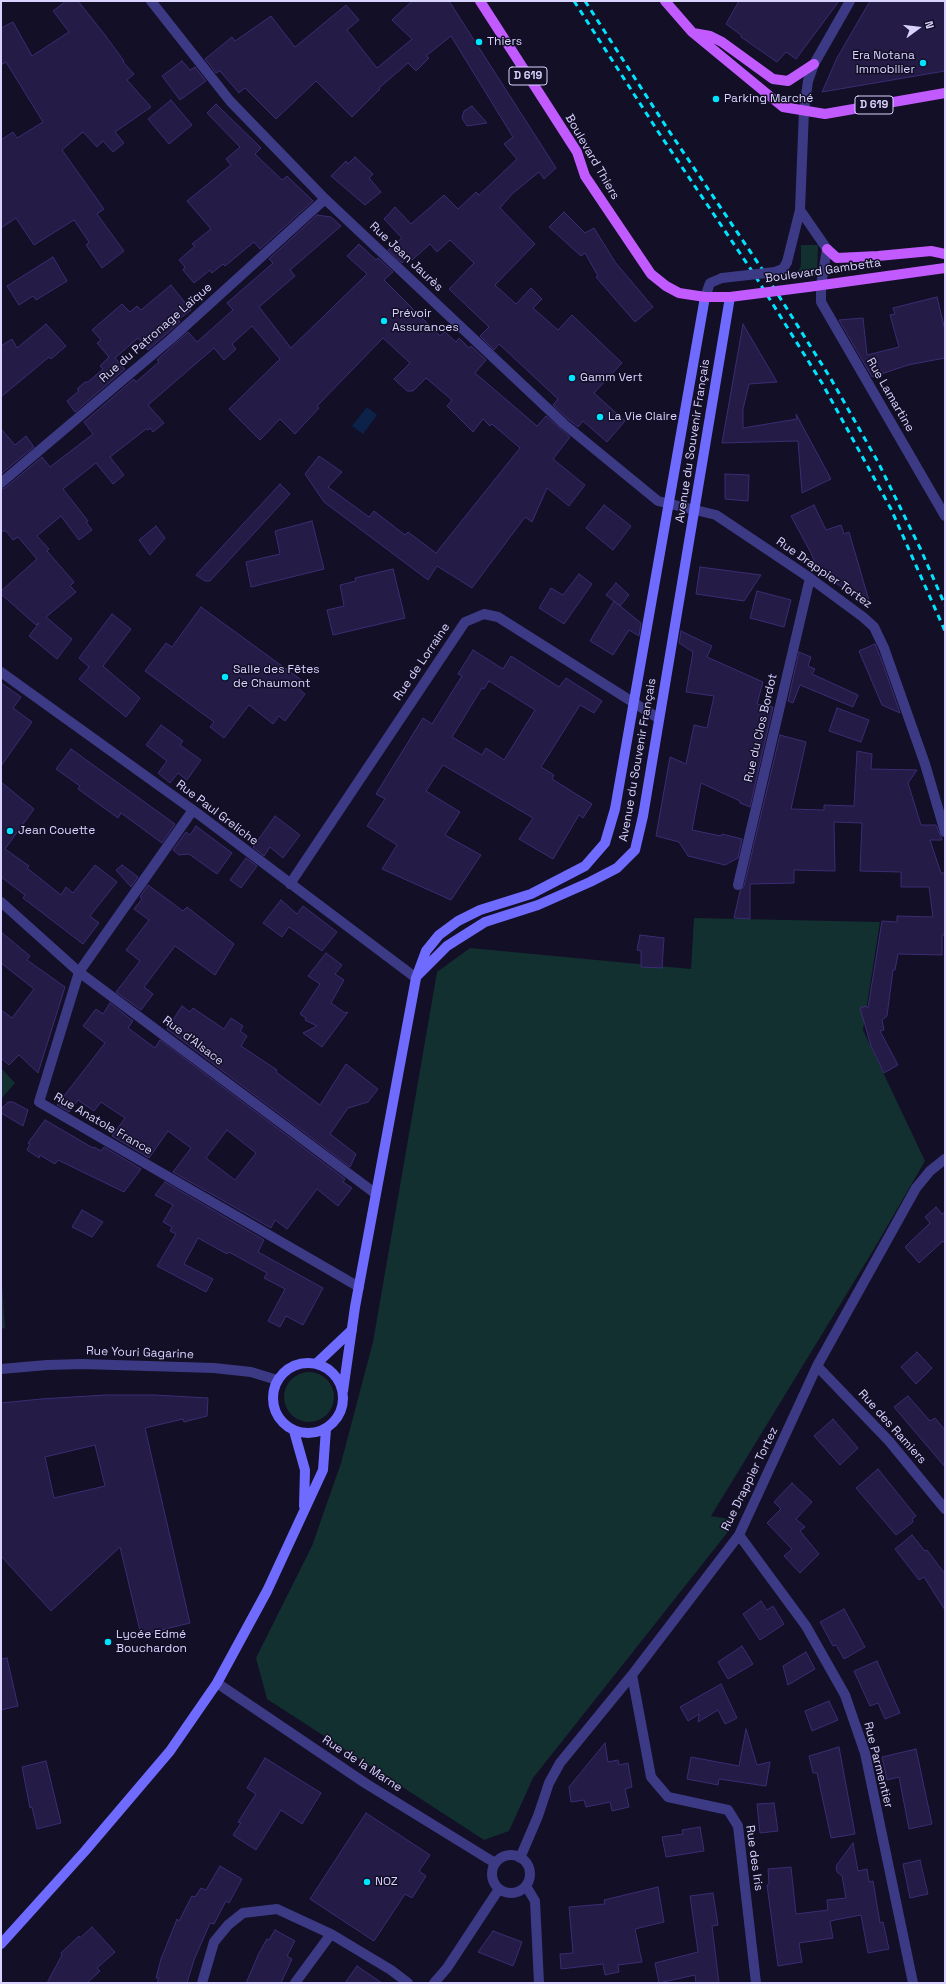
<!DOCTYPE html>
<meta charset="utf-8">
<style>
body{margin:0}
#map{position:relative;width:946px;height:1984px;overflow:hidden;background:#130f26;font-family:"Space Grotesk",sans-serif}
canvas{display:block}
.frame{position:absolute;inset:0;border:2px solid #d9d4ff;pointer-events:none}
.north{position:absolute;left:898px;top:8px;width:40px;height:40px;-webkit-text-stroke:3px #130f26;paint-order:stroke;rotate:75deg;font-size:11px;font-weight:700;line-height:16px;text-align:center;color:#d9d4ff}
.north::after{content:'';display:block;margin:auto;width:14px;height:18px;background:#d9d4ff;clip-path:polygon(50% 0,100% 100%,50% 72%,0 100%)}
</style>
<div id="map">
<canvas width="946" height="1984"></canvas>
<div class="frame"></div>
<div class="north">N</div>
</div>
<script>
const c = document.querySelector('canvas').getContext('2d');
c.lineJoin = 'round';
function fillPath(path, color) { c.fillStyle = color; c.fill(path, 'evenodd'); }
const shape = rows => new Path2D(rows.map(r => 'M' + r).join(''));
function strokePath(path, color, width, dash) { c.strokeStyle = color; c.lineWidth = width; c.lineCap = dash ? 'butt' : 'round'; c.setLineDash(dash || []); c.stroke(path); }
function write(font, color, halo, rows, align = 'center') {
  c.font = font + ' "Space Grotesk",sans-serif'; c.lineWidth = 3; c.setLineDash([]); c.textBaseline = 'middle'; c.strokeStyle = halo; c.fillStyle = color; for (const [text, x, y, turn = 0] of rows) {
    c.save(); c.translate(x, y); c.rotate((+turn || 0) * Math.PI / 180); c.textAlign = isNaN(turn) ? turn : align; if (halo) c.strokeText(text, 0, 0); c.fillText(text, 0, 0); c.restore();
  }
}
const green = shape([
 [801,245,818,245,817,276,793,279,801,266],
 [694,918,880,922,863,1030,925,1161,874,1249,711,1516,734,1520,727,1533,533,1778,509,1831,484,1840,267,1699,256,1658,312,1546,341,1463,373,1342,437,972,470,948,691,969],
 [1,1068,15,1083,1,1099],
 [1,1267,5,1328,1,1329],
 '284 1397a25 25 0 1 1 50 0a25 25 0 1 1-50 0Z'
]);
const water = shape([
 [367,407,377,415,363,434,352,426]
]);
const building = shape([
 [66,1,78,1,105,35,124,61,123,62,134,74,127,80,151,107,115,132,124,143,113,152,103,141,97,147,83,132,62,150,104,209,97,214,124,251,102,268,86,245,89,242,74,220,34,245,16,218,1,228,1,140,13,132,17,138,43,122,6,62,1,65,1,28,13,22,32,56,69,32,53,11,66,1],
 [412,1,449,1,556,168,544,179,539,172,512,194,500,208,535,244,495,285,516,304,531,288,542,299,533,308,558,330,572,315,622,363,594,393,625,421,607,442,583,421,578,427,568,419,553,405,558,399,499,344,494,350,480,336,489,327,449,289,474,263,450,240,437,252,430,244,412,260,408,257,402,263,388,250,402,238,384,219,395,207,411,224,444,195,458,209,476,192,479,195,517,159,504,144,513,137,451,36,426,56,429,58,416,71,408,63,379,88,380,89,352,117,316,81,276,119,245,88,239,93,220,71,216,73,205,59,232,37,235,41,271,16,295,47,346,5,359,20,347,30,377,68,412,39,392,20,412,1],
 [739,1,839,1,796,59,786,52,777,62,741,37,741,35,726,24,739,1],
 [870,1,945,1,945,71,822,92,837,58,870,1],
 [182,61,190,70,195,67,206,81,180,100,162,76,182,61],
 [171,100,192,125,169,144,148,119,171,100],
 [216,104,261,148,255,154,282,180,287,176,313,201,260,249,254,242,225,266,223,264,212,273,210,270,194,283,183,270,185,267,179,260,195,246,192,244,211,229,187,201,231,165,226,159,240,147,207,113,216,104],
 [472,106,487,123,467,126,462,118,464,111,472,106],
 [355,157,373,174,369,178,381,192,365,205,331,176,346,161,348,164,355,157],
 [564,212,585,233,594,228,615,262,653,307,635,322,596,277,598,276,585,253,581,256,549,227,564,212],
 [317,215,331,217,341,226,290,270,295,276,259,307,291,348,367,274,347,256,359,244,376,260,378,258,393,272,384,280,440,336,445,332,456,342,459,338,469,348,471,346,486,360,475,373,537,426,546,416,570,437,553,459,585,485,569,506,547,488,532,522,525,517,472,588,437,566,428,580,324,502,305,474,319,456,342,472,328,487,369,517,374,511,405,535,408,532,436,553,520,448,492,424,490,426,483,419,473,432,447,406,452,400,426,378,413,391,407,391,394,379,410,363,383,338,317,406,319,408,295,434,280,419,260,440,229,409,280,359,252,326,232,344,236,349,224,360,214,348,148,405,164,423,153,432,150,428,148,430,146,429,110,457,124,475,113,484,96,463,63,489,88,521,86,522,92,530,79,540,61,516,37,536,49,549,47,551,74,582,70,586,76,592,46,617,72,639,57,659,29,636,39,623,36,625,1,594,1,591,37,559,18,537,13,540,6,531,1,531,1,489,5,488,42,457,50,467,93,434,84,422,134,379,136,382,159,362,157,360,188,332,197,342,233,310,227,303,273,263,269,259,317,215],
 [53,257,67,281,36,300,33,296,19,305,7,286,53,257],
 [171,285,191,310,178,320,180,322,148,350,138,338,115,358,125,369,75,412,67,401,79,391,77,389,85,382,88,382,103,369,100,366,109,357,97,343,101,340,92,330,122,304,130,312,137,306,141,310,171,285],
 [937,297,945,330,945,358,908,365,872,377,839,320,863,318,867,355,899,347,890,315,895,314,893,308,937,297],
 [46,324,66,346,51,359,49,357,1,397,1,346,12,339,17,348,46,324],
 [743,324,777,382,749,384,743,409,743,428,797,419,796,414,831,479,802,493,798,441,722,443,743,324],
 [1,429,15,445,26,436,34,447,1,474,1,429],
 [725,474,749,475,748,501,725,499,725,474],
 [280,484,290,494,210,581,205,581,196,575,280,484],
 [604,505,631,526,613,550,586,528,604,505],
 [814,505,826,530,841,525,844,534,849,532,870,604,819,573,811,553,791,516,814,505],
 [312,521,324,569,251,587,246,562,280,554,275,531,312,521],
 [156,526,165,538,150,555,139,540,156,526],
 [700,567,761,575,744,601,696,594,700,567],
 [393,569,405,618,333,635,327,610,344,606,340,585,356,581,355,578,393,569],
 [579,574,592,584,564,624,539,608,551,588,563,595,579,574],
 [616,583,629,595,620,606,606,595,616,583],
 [757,591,791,600,784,627,750,618,757,591],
 [614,601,641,623,639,636,629,630,613,655,590,641,614,601],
 [201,607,304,682,299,689,305,694,285,721,279,716,273,724,249,705,224,738,210,727,214,722,145,671,166,643,172,647,201,607],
 [112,614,131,629,103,666,140,698,126,717,79,679,89,667,79,658,112,614],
 [681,631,712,646,707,657,763,682,757,704,773,707,750,807,740,803,740,801,701,783,692,830,721,836,722,834,742,839,738,858,725,865,688,856,679,842,656,836,670,757,686,764,694,725,707,728,714,696,686,692,693,652,679,643,681,631],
 [875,644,882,661,900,713,882,705,859,651,875,644],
 [473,650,503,669,511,656,559,687,566,678,602,701,594,713,580,705,541,767,554,775,552,779,592,804,583,818,579,815,553,859,519,839,533,818,443,765,426,791,460,812,445,835,481,855,451,900,382,869,397,845,367,826,385,799,376,794,423,718,432,724,462,676,458,674,473,650],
 [489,681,535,710,504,760,486,748,482,755,452,737,482,688,484,689,489,681],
 [799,652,811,657,808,666,815,669,812,674,858,695,853,707,800,685,793,703,788,701,799,652],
 [1,683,21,697,13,708,32,722,1,766,1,683],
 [837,708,869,720,861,742,829,731,837,708],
 [161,725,183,741,180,745,201,760,187,780,178,773,170,783,158,773,167,761,146,745,161,725],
 [780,735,806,742,791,809,824,810,824,805,854,806,857,751,872,754,871,769,917,770,908,783,921,825,936,825,941,837,942,840,930,840,941,873,945,873,945,935,942,935,942,955,898,954,895,970,893,970,887,1016,882,1020,884,1030,880,1031,898,1065,884,1073,871,1046,860,1008,866,1006,868,1008,882,921,897,922,897,916,933,917,929,887,901,887,901,872,860,871,862,823,834,822,835,871,794,870,794,883,750,884,750,919,734,918,740,891,744,886,780,735],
 [71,749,175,824,162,843,121,813,118,818,78,789,80,786,56,769,71,749],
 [1,782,34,809,5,849,29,866,27,868,61,895,66,887,73,893,95,865,117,882,90,916,99,923,83,944,23,898,25,895,1,877,1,782],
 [275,816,300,835,283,858,270,847,264,856,253,847,275,816],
 [196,826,232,853,217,874,189,854,179,855,173,850,186,832,190,835,196,826],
 [246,858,257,866,241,888,230,880,246,858],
 [122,865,138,877,131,887,116,870,122,865],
 [148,885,183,911,187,907,234,944,215,975,175,946,144,987,153,994,141,1010,116,992,140,961,126,950,149,920,134,909,142,899,140,897,148,885],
 [281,900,297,914,303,906,337,932,322,951,289,927,282,937,263,923,281,900],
 [1,932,30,956,27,960,65,987,38,1073,19,1055,9,1065,1,1058,1,1010,12,1018,34,989,1,963,1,932],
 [640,935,664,938,662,968,641,967,641,951,637,950,640,935],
 [326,953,342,965,335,974,344,980,331,1003,345,1013,348,1012,322,1047,303,1033,317,1026,305,1020,306,1018,300,1014,320,984,308,976,326,953],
 [110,1003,133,1021,128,1028,155,1048,160,1040,345,1179,343,1182,352,1188,338,1206,317,1189,287,1229,275,1220,271,1228,173,1172,191,1148,168,1131,149,1158,112,1136,125,1118,101,1102,94,1111,78,1100,69,1112,57,1105,105,1043,83,1026,96,1009,103,1014,110,1003],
 [227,1130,256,1153,235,1180,206,1158,227,1130],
 [182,1006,190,1012,193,1008,224,1029,231,1018,243,1026,240,1031,247,1036,241,1046,277,1070,276,1072,320,1105,346,1064,378,1089,368,1102,348,1108,330,1134,356,1154,350,1167,167,1029,182,1006],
 [8,1102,13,1102,28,1110,23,1126,1,1113,1,1109,8,1102],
 [45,1120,93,1148,94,1147,101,1151,104,1147,141,1169,124,1192,58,1160,55,1164,40,1155,39,1158,27,1150,30,1144,28,1143,45,1120],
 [165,1182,264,1240,258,1252,323,1288,303,1325,286,1316,280,1327,268,1321,285,1289,264,1278,267,1273,229,1252,227,1254,198,1238,184,1264,213,1279,206,1292,157,1266,176,1234,170,1231,172,1227,163,1222,173,1205,155,1195,165,1182],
 [936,1207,942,1214,945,1212,945,1244,943,1241,919,1263,905,1247,930,1223,925,1217,936,1207],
 [82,1210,103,1222,92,1237,72,1227,82,1210],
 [917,1352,932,1368,916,1384,901,1367,917,1352],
 [105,1395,155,1395,208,1398,207,1416,184,1422,183,1419,145,1428,190,1623,141,1635,120,1547,51,1611,1,1556,1,1403,41,1399,105,1395],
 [95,1445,105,1486,54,1498,45,1457,95,1445],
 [908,1396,930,1421,935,1418,945,1430,945,1467,894,1407,908,1396],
 [833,1419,858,1448,840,1465,814,1436,833,1419],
 [878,1469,916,1516,912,1519,913,1522,896,1535,856,1488,878,1469],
 [792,1483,812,1502,796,1519,805,1527,800,1531,819,1554,800,1573,784,1556,792,1549,767,1523,781,1509,774,1502,792,1483],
 [912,1535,925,1551,927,1550,945,1574,945,1610,924,1577,919,1580,895,1549,912,1535],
 [761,1601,767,1610,773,1606,784,1624,760,1640,743,1614,761,1601],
 [844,1609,865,1647,844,1659,836,1645,833,1646,820,1622,844,1609],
 [742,1646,753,1664,728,1679,718,1662,742,1646],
 [806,1652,815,1669,788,1685,783,1666,806,1652],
 [7,1658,18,1706,1,1710,1,1659,7,1658],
 [877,1661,900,1713,885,1719,878,1703,870,1706,854,1671,877,1661],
 [721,1684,737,1718,725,1724,718,1710,698,1722,699,1714,688,1721,680,1707,721,1684],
 [829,1701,838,1720,812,1731,805,1711,829,1701],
 [746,1729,757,1765,770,1762,766,1786,719,1779,718,1785,687,1779,691,1757,739,1766,746,1729],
 [605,1743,608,1762,618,1760,619,1765,628,1763,632,1787,625,1789,629,1807,612,1811,610,1802,586,1807,584,1800,571,1802,569,1787,605,1743],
 [839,1747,855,1834,831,1838,817,1773,813,1773,809,1756,839,1747],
 [916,1749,932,1824,909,1829,899,1777,887,1780,882,1757,916,1749],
 [265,1758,321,1793,302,1824,281,1810,256,1850,233,1835,241,1823,238,1822,256,1794,247,1788,265,1758],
 [46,1761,61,1823,37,1829,32,1807,30,1808,22,1767,46,1761],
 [774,1803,778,1831,760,1833,757,1804,774,1803],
 [366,1813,430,1855,419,1871,426,1876,412,1898,405,1894,374,1941,310,1899,366,1813],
 [700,1827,704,1851,666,1857,662,1837,683,1834,682,1830,700,1827],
 [853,1843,858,1871,867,1869,869,1882,873,1881,880,1923,883,1922,889,1949,868,1953,861,1915,830,1921,833,1938,799,1943,802,1962,778,1966,767,1885,769,1884,768,1869,791,1867,796,1914,828,1910,827,1900,846,1898,842,1876,837,1872,836,1866,853,1843],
 [920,1860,928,1894,910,1898,903,1864,920,1860],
 [220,1866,242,1879,229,1903,226,1901,214,1924,210,1923,194,1960,187,1983,157,1983,159,1978,156,1978,161,1959,177,1919,179,1921,192,1896,195,1897,201,1888,206,1890,220,1866],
 [658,1887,664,1922,635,1929,642,1962,618,1965,619,1972,605,1975,603,1964,561,1969,560,1954,573,1953,569,1907,605,1904,604,1900,658,1887],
 [713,1893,718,1925,712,1926,719,1983,696,1983,695,1975,659,1983,655,1963,698,1952,690,1896,713,1893],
 [92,1927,115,1952,97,1968,100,1971,87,1983,47,1983,62,1955,61,1953,79,1936,80,1938,92,1927],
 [275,1930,295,1941,287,1956,292,1959,281,1983,246,1983,259,1953,267,1939,269,1940,275,1930],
 [493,1931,522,1942,513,1966,478,1952,493,1931],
 [357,1966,382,1983,345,1983,357,1966]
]);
const street = shape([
 [151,1,230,101,325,199,564,424,658,501,716,515,810,578,863,617,874,627,884,648,925,764,945,832],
 [800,210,827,249,821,285,821,302,945,516],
 [787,262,800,210,804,110,808,81,814,64,850,1],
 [705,297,710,283,722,278],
 [1,483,171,339,325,199],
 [1,672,193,810,416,978],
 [193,810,79,972,39,1102,359,1287],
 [290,884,465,622,484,614,498,617,658,718],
 [738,885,810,578],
 [1,902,79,972,376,1194],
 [817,1366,889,1441,945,1509],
 [1,1369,47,1365,82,1364,214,1368,251,1372,277,1380],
 [739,1535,806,1626,845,1695,865,1753,913,1983],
 [632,1675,651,1777,668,1797,728,1810,738,1826,756,1983],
 [217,1683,365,1783,495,1863],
 '492 1874a19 19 0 1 1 38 0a19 19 0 1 1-38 0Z',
 [520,1858,538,1816,549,1783,560,1763,632,1675,739,1535,817,1366,916,1188,930,1171,945,1159],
 [526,1886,535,1901,539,1983],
 [202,1983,214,1942,228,1925,243,1913,277,1909,331,1934,391,1970,408,1983],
 [295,1983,331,1934],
 [434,1983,447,1968,499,1889]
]);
const secondary = shape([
 [418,975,447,946,485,922,538,905,590,882,617,868,635,850,643,816,730,297],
 '273 1398a35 35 0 1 1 70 0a35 35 0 1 1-70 0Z',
 [317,1363,352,1330],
 [343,1391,355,1307,416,978,426,951,439,935,458,921,480,910,531,894,585,866,605,843,615,809,705,297],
 [294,1431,305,1470,304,1506],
 [1,1944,85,1851,170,1751,217,1683,267,1591,323,1470,326,1429]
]);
const primary = shape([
 [480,1,577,152,585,176,651,274,666,286,679,293,705,297,730,297],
 [665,1,692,32,783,107,825,114,945,93],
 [693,33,710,36,722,42,773,79,788,81,814,64],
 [827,249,837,258,878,256,931,251,945,254],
 [808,287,945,268]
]);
const rail = shape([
 [574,1,659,133,754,274,822,383,891,509,945,631],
 [585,1,667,128,762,269,831,379,878,462,921,550,945,605]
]);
const streetBridge = shape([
 [722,278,775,272,783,269,787,262]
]);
const primaryBridge = shape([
 [730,297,808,287]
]);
const markers = [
 [479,42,4,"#00e5ff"],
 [923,63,4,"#00e5ff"],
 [716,99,4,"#00e5ff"],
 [384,321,4,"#00e5ff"],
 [572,378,4,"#00e5ff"],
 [600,417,4,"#00e5ff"],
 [225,677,4,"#00e5ff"],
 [10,831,4,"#00e5ff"],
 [108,1642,4,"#00e5ff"],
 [367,1882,4,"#00e5ff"]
];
const shields = [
 [528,76,38],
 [874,105,38]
];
const shieldNames = [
 ["D 619",528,76],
 ["D 619",874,105]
];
const poiNames = [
 ["Thiers",487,42],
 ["Era Notana",915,56,"right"],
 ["Immobilier",915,70,"right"],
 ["Parking Marché",724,99],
 ["Prévoir",392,314],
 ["Assurances",392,328],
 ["Gamm Vert",580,378],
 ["La Vie Claire",608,417],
 ["Salle des Fêtes",233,670],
 ["de Chaumont",233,684],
 ["Jean Couette",18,831],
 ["Lycée Edmé",116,1635],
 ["Bouchardon",116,1649],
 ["NOZ",375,1882]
];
const streetNames = [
 ["Boulevard Thiers",592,157,60],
 ["Rue Jean Jaurès",406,257,43],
 ["Boulevard Gambetta",823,271,-8],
 ["Rue du Patronage Laïque",156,333,-41],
 ["Rue Lamartine",890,395,60],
 ["Avenue du Souvenir Français",693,441,-81],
 ["Rue Drappier Tortez",824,573,35],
 ["Rue de Lorraine",422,662,-56],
 ["Rue du Clos Bordot",761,728,-77],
 ["Avenue du Souvenir Français",638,760,-80],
 ["Rue Paul Greliche",217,813,37],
 ["Rue d'Alsace",193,1041,37],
 ["Rue Anatole France",103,1124,30],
 ["Rue Youri Gagarine",140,1353,2],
 ["Rue des Ramiers",892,1427,48],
 ["Rue Drappier Tortez",750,1479,-64],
 ["Rue de la Marne",362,1764,33],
 ["Rue Parmentier",878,1765,76],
 ["Rue des Iris",754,1858,82]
];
fillPath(green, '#12302f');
fillPath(water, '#0c2248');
fillPath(building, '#241b47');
strokePath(building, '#3b2d73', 1);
strokePath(street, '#3d3a85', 10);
strokePath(secondary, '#6f6bff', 10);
strokePath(primary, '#c25bff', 10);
strokePath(rail, '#00e5ff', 3, [6, 5]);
strokePath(streetBridge, '#3d3a85', 10);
strokePath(primaryBridge, '#c25bff', 10);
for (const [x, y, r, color] of markers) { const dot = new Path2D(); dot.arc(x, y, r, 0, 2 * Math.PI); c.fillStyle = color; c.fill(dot); strokePath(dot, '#130f26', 1.5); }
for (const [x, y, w] of shields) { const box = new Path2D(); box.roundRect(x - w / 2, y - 9, w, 18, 3); c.fillStyle = '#130f26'; c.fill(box); strokePath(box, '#d9d4ff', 1); }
write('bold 11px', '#d9d4ff', null, shieldNames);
write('12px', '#d9d4ff', '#130f26', poiNames, 'left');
write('12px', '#d9d4ff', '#130f26', streetNames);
</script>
